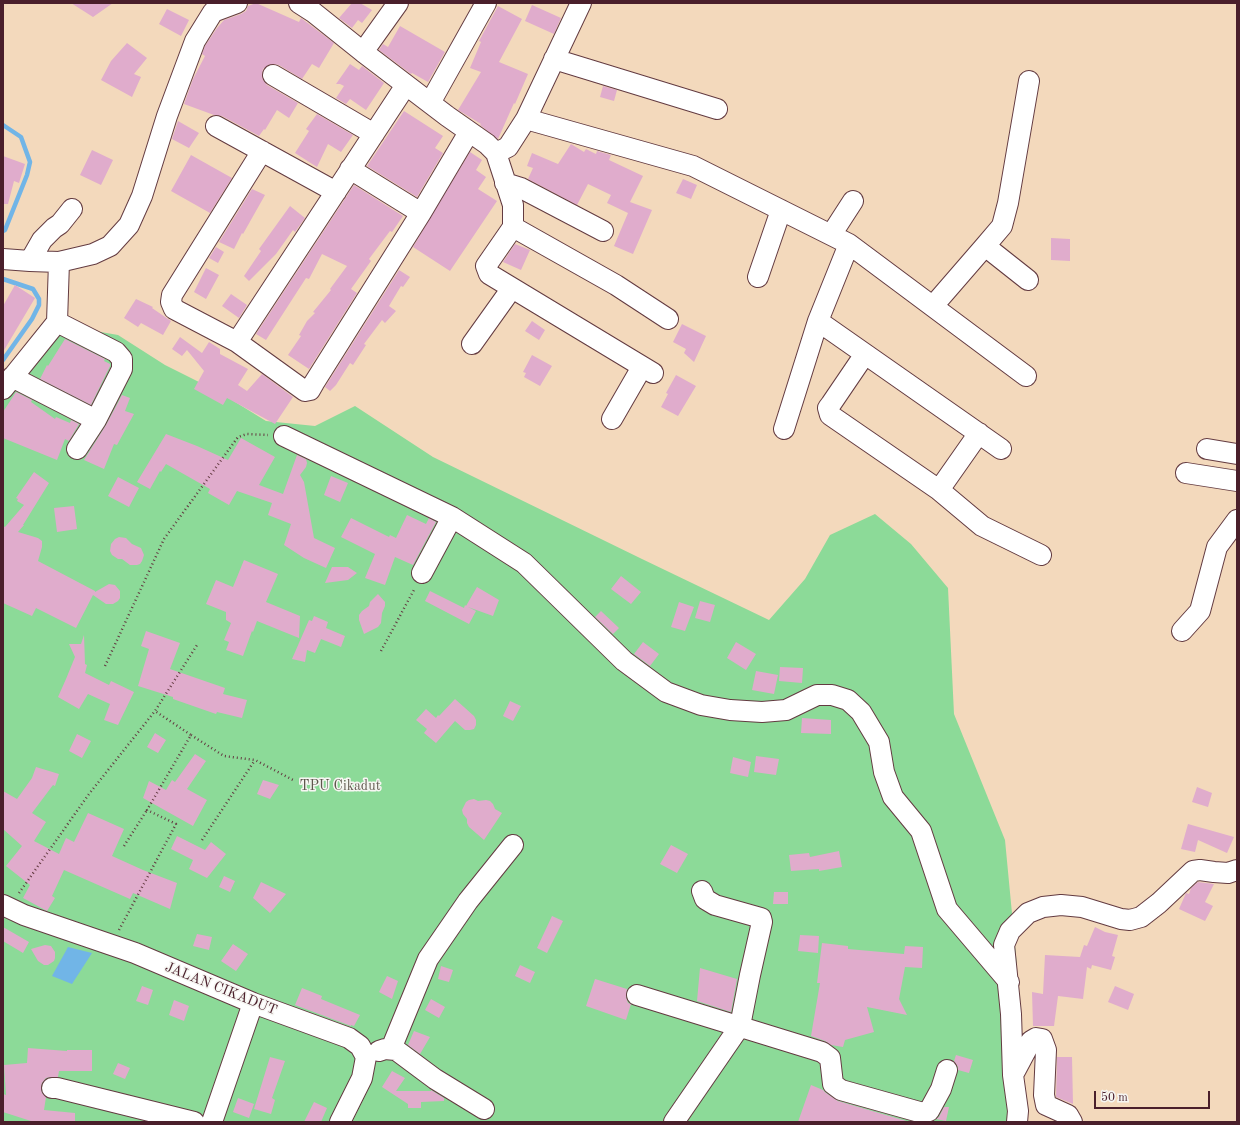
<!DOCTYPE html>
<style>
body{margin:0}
#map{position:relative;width:1240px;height:1125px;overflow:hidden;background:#f3d9bc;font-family:"Old Standard TT",serif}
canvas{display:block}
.frame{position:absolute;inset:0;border:4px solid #4a1f2b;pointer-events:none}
.scale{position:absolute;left:1094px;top:1091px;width:116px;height:18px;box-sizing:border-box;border:2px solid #4a1f2b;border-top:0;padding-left:5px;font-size:12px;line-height:14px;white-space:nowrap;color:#4a1f2b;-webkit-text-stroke:3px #f6f6f2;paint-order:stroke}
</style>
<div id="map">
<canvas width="1240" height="1125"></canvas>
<div class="frame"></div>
<div class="scale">50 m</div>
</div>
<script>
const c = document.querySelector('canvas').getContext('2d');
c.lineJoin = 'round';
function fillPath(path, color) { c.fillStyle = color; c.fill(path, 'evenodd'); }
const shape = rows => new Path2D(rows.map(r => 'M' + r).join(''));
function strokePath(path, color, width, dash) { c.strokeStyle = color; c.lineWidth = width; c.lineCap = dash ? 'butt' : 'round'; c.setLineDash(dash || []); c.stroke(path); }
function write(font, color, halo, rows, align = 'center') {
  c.font = font + ' "Old Standard TT",serif'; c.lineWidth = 3; c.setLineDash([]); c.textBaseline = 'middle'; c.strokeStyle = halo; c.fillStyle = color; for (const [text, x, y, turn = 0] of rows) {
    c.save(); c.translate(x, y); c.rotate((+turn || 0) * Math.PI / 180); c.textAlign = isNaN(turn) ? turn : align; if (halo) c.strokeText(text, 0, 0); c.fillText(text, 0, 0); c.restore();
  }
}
const green = shape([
 [55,324,118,335,165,365,219,392,266,421,315,426,355,406,433,457,642,559,769,620,805,579,830,535,875,514,911,544,948,588,954,714,1005,840,1017,966,1015,1072,1022,1122,3,1122,3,380]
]);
const water = shape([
 [68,947,92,953,72,984,52,976]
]);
const stream = shape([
 [3,125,21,137,30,162,27,175,5,230,3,231],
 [3,279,33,289,39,299,39,305,32,319,3,360]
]);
const building = shape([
 [71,3,113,3,93,17],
 [256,3,299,22,301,18,334,43,319,68,312,64,302,79,279,65,273,64,268,65,263,69,262,75,263,80,267,85,298,103,289,118,277,110,265,130,264,129,259,136,222,116,214,115,184,104,193,79,205,56,202,54,205,46,217,28,224,20,241,14,246,11,248,6],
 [352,3,360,3,372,10,362,23,358,20,352,28,339,18],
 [532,5,561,18,554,34,525,21],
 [498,6,522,19,499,62,528,74,515,104,514,103,498,139,480,125,481,124,458,110,481,72,470,68,481,42,479,41],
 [167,9,189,20,181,36,159,24],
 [400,26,445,52,428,82,412,73,411,74,379,50,383,44,388,47],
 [127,43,147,58,134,74,141,77,132,97,101,80,111,61],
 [350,64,359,70,362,66,384,83,366,110,350,99,346,104,336,98,344,86,340,84,336,84],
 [603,86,617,90,614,101,600,97],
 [404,111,443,136,435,148,443,153,417,197,367,166],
 [317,114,353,135,341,152,328,144,317,167,295,153,309,131,306,129],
 [178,121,199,133,189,148,172,139],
 [571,144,584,152,586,149,596,154,597,151,611,155,609,160,643,176,630,202,652,210,633,254,614,246,628,213,607,203,611,195,588,184,577,205,528,179,533,168,527,166,532,153,558,164],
 [92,150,113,160,101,185,80,175],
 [470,152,482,160,476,170,486,177,478,189,497,201,450,271,413,247],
 [191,155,232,178,210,213,171,191],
 [3,156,25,164,19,183,14,181,8,204,3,204],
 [683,179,697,185,691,199,676,193],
 [354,185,403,216,392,232,390,231,369,259,371,261,351,289,357,293,309,369,288,355,301,336,299,335,307,321,315,313,313,312,331,290,330,289,347,266,322,254,309,279,306,278,266,340,256,334],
 [252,189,265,195,243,234,242,233,234,249,219,242],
 [290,206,305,218,295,232,293,230,276,254,249,281,244,276,261,251,259,249],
 [1051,238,1070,239,1070,261,1051,260],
 [515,244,530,250,521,270,503,262],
 [216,247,224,252,218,263,209,258],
 [206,268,219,275,206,299,194,292],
 [399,270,410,277,403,287,401,286,389,306,396,311,385,323,382,320,364,344,366,345,353,365,350,363,336,385,330,391,325,387],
 [15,285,35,298,3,352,3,306],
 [231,294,247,305,239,318,222,306],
 [136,299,153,307,152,308,171,321,163,335,141,323,138,327,124,318],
 [532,321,545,330,539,340,525,331],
 [682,324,706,336,694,362,684,353,686,349,673,342],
 [180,337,202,353,209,342,220,349,220,354,248,369,238,385,247,391,262,374,293,397,275,424,227,398,223,405,194,389,204,371,187,350,182,356,172,349],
 [65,339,105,359,104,361,110,364,110,366,91,405,40,379,47,365,48,366],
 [532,355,552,366,540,386,524,377,526,373,523,372],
 [676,375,696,386,678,416,661,407,668,394,666,393],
 [16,392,32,400,31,402,55,419,56,417,70,423,71,420,79,424,69,441,65,439,57,460,3,438,3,412],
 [122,395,130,398,125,411,134,414,117,445,114,444,104,469,84,460,106,425],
 [166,434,197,446,228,460,241,438,275,457,259,485,283,494,297,455,306,459,307,463,306,467,300,475,304,482,314,538,335,548,326,568,304,558,284,545,291,524,268,515,272,503,237,491,229,505,208,493,210,489,166,464,161,472,160,471,150,489,137,482],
 [34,472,49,483,23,525,24,525,18,532,38,538,42,541,42,547,38,561,95,591,95,592,109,584,115,585,120,591,120,598,118,601,113,604,106,604,93,595,76,628,36,608,32,616,3,603,3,526,5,527,24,505,17,501,18,499,16,498],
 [331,476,348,483,340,502,324,495],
 [118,477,139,488,129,507,108,496],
 [74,506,77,529,57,532,54,508],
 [407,515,426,524,429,518,436,522,413,565,395,557,385,585,365,578,375,554,341,537,351,518,389,537,390,535,396,538],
 [119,537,126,538,132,544,141,548,144,555,142,561,140,564,137,565,130,565,122,559,118,559,112,555,110,551,111,544,115,539],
 [244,560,278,574,266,602,300,616,299,638,257,621,253,632,252,631,243,656,226,650,229,642,224,640,231,623,226,620,226,612,206,604,216,580,233,587],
 [332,567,348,567,357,573,348,580,325,583],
 [621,576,641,592,631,604,611,589],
 [477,587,499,600,493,616,468,607,476,611,469,624,425,601,430,591,464,608,465,605,466,606],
 [378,594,385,602,385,606,382,613,381,623,378,627,364,634,359,620,359,615,362,611,369,606,370,602],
 [700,601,715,605,710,622,695,618],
 [679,602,694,607,685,631,671,627],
 [601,611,619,628,613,634,595,617],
 [314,616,328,622,326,628,345,636,341,647,321,639,315,653,307,650,305,662,292,659,309,620,312,621],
 [146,631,180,643,170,669,225,688,223,694,247,700,242,718,217,712,216,714,173,699,173,697,138,686,149,649,141,646],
 [84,635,85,664,87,665,85,673,109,685,111,681,134,692,118,725,104,720,110,704,88,694,79,709,58,697,66,679,75,657,69,644,81,644],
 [643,642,659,654,650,666,634,654],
 [736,642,756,654,746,670,727,658],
 [780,667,803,668,802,683,779,681],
 [756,671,778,675,774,694,752,690],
 [455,699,474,716,476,720,476,725,474,729,470,730,465,730,455,721,436,743,424,733,427,729,416,720,426,709,436,718,438,715,439,716],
 [510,701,521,706,513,721,503,716],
 [802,718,831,720,831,734,801,733],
 [155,733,166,740,158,753,147,747],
 [77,734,91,741,82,758,69,751],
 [195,754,206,761,187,789,207,800,193,826,143,798,149,781,166,790,172,780,175,782],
 [756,756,779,759,776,775,754,772],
 [733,757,751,762,748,777,730,773],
 [36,767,59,774,55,786,53,785,32,813,46,822,34,841,59,854,66,838,74,842,88,813,124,829,112,856,143,870,177,883,170,909,133,893,130,899,64,870,52,896,55,898,47,911,23,898,30,885,6,866,22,846,3,829,3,791,17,799,32,778],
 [263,780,279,785,270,799,257,794],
 [1197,787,1212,793,1208,807,1192,802],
 [474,799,478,801,486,800,490,801,493,804,495,809,502,813,484,840,469,827,467,823,467,819,463,814,462,810,466,802,469,800],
 [1188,824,1234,837,1227,853,1198,840,1195,852,1181,849],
 [177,836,205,850,211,842,226,854,207,878,189,869,193,860,171,849],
 [671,845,688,854,677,873,660,864],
 [839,851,842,867,819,871,819,869,791,871,789,855,809,853,810,857],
 [224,876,235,881,230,892,219,887],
 [261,882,286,894,270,913,253,898],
 [1198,882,1214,884,1205,902,1213,906,1205,921,1179,909,1186,893,1189,894,1191,888],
 [774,892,788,892,788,904,773,904],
 [552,916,563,921,547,953,537,948],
 [3,927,29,942,23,953,3,941],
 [1095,927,1105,932,1118,935,1112,956,1115,957,1111,970,1092,965,1091,969,1087,967,1083,999,1058,996,1054,1026,1033,1026,1032,992,1043,994,1045,955,1080,957,1084,945,1087,946],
 [197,934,212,937,209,950,193,946],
 [800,935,819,936,818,953,798,951],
 [822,943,848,946,848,949,904,954,905,946,923,947,922,968,905,967,899,999,907,1015,867,1007,874,1032,845,1040,843,1047,831,1045,825,1041,811,1036,820,983,817,983],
 [233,944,248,954,236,971,221,961],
 [45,945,51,946,55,952,55,958,54,961,48,965,44,965,38,961,31,949],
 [520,965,535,972,530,983,515,976],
 [441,966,453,970,449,982,438,979],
 [700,968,737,979,731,1012,697,1001],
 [387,976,398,981,392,999,379,992],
 [595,979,627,989,626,997,628,1003,631,1004,626,1020,586,1006],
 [142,986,153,990,148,1005,136,1001],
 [1115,986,1134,994,1128,1010,1108,1002],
 [302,988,322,996,321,999,360,1015,354,1026,351,1025,351,1026,295,1005],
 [431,999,445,1007,439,1018,425,1010],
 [174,1000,189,1006,184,1021,169,1015],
 [414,1031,430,1037,420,1054,408,1045],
 [28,1048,67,1051,67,1050,92,1050,92,1071,59,1071,58,1077,52,1077,46,1078,42,1083,41,1088,42,1093,46,1097,44,1110,75,1113,75,1122,34,1122,3,1112,3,1094,6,1095,4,1065,27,1063],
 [956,1055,973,1060,969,1073,958,1070,958,1067,954,1061],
 [270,1057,285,1061,272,1098,275,1100,271,1114,254,1109],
 [1057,1057,1072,1057,1073,1104,1056,1097],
 [118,1063,130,1068,125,1079,113,1074],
 [392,1071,405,1078,396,1091,431,1091,431,1090,444,1098,444,1101,421,1102,421,1108,408,1108,408,1104,382,1087],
 [811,1085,823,1090,826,1093,838,1101,910,1122,798,1122],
 [238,1098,254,1104,249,1118,233,1112],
 [314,1102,327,1108,321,1122,304,1122],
 [944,1107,949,1107,946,1121,936,1119,939,1117]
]);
const path = shape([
 [381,651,415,588],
 [105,666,164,539,238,437,247,434,268,435],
 [191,735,224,756,255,760,295,781],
 [202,840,255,760],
 [124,846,147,810],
 [19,893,89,794,155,711,197,645],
 [119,930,176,824,147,810,191,735,155,711]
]);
const minor = shape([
 [299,3,313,12,363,52,447,116,487,144,496,153,508,147,526,119,581,3],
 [363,52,398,3],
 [554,59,717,109],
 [273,75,374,134],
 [430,103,486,3],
 [526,119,693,166,849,244,1026,376],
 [216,126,336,192],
 [262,151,172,295,171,302,174,309,237,342,305,391,310,390,314,383,421,213,469,132],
 [496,153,513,205,513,227,486,266,489,274,653,373],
 [350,169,421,213],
 [505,183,521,188,603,231],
 [513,227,616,285,668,319],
 [831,235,853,201],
 [985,246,1028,280],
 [3,259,30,261,59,262,93,254,110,246,129,225,142,196,167,116,195,41,213,12,237,3],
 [30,261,42,240,54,228,60,224,72,209],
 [758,277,781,210],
 [933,306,985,246,1002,226,1008,203,1029,81],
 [818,321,1001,449],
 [57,322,116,352,122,359,122,369,96,420,77,449],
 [237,342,406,85],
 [472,344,512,288],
 [865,354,831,404,828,408,830,415,939,490,979,433],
 [12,377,96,420],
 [3,389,57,322,59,262],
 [612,419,642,367],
 [784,429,818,321,849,244],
 [284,436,452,517,524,563,624,661,666,692,701,705,730,710,762,712,786,710,817,695,832,695,848,700,861,712,879,742,884,772,893,797,921,831,947,909,1009,982],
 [1207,449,1237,454],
 [1186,473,1237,481],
 [939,490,982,526,1041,555],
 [422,573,452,517],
 [1182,631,1200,611,1217,547,1237,520],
 [3,905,24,915,135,953,253,1003,349,1038,360,1046,366,1057,362,1078,340,1122],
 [637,995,822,1052,830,1058,833,1084,841,1090,923,1113,929,1111,941,1089,947,1070],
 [391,1049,428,959,468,901,513,845],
 [379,1051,385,1049,396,1050,435,1079,484,1109],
 [1014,1073,1031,1041,1036,1038,1042,1039,1046,1050,1044,1095,1046,1105,1068,1115,1072,1122],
 [52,1088,57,1088,194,1122],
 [212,1122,253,1003],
 [674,1122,740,1026,750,975,762,922,761,918,715,905,705,899,702,891],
 [1017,1122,1018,1111,1013,1075,1011,1014,1004,945,1010,931,1028,913,1043,907,1061,905,1082,907,1121,919,1130,920,1141,917,1159,903,1193,871,1200,870,1214,872,1228,873,1237,870]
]);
const parkNames = [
 ["TPU Cikadut",340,786]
];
const streetNames = [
 ["JALAN CIKADUT",221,989,22]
];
fillPath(green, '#8cda98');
fillPath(water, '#71b5e7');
strokePath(stream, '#71b5e7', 4.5);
fillPath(building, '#e0accc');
strokePath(minor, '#633b41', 22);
strokePath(path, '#633b41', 2.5, [1, 3]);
strokePath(minor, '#fff', 20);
write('14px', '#5e574c', '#f6f6f2', parkNames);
write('14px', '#4a1f2b', '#f6f6f2', streetNames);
</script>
